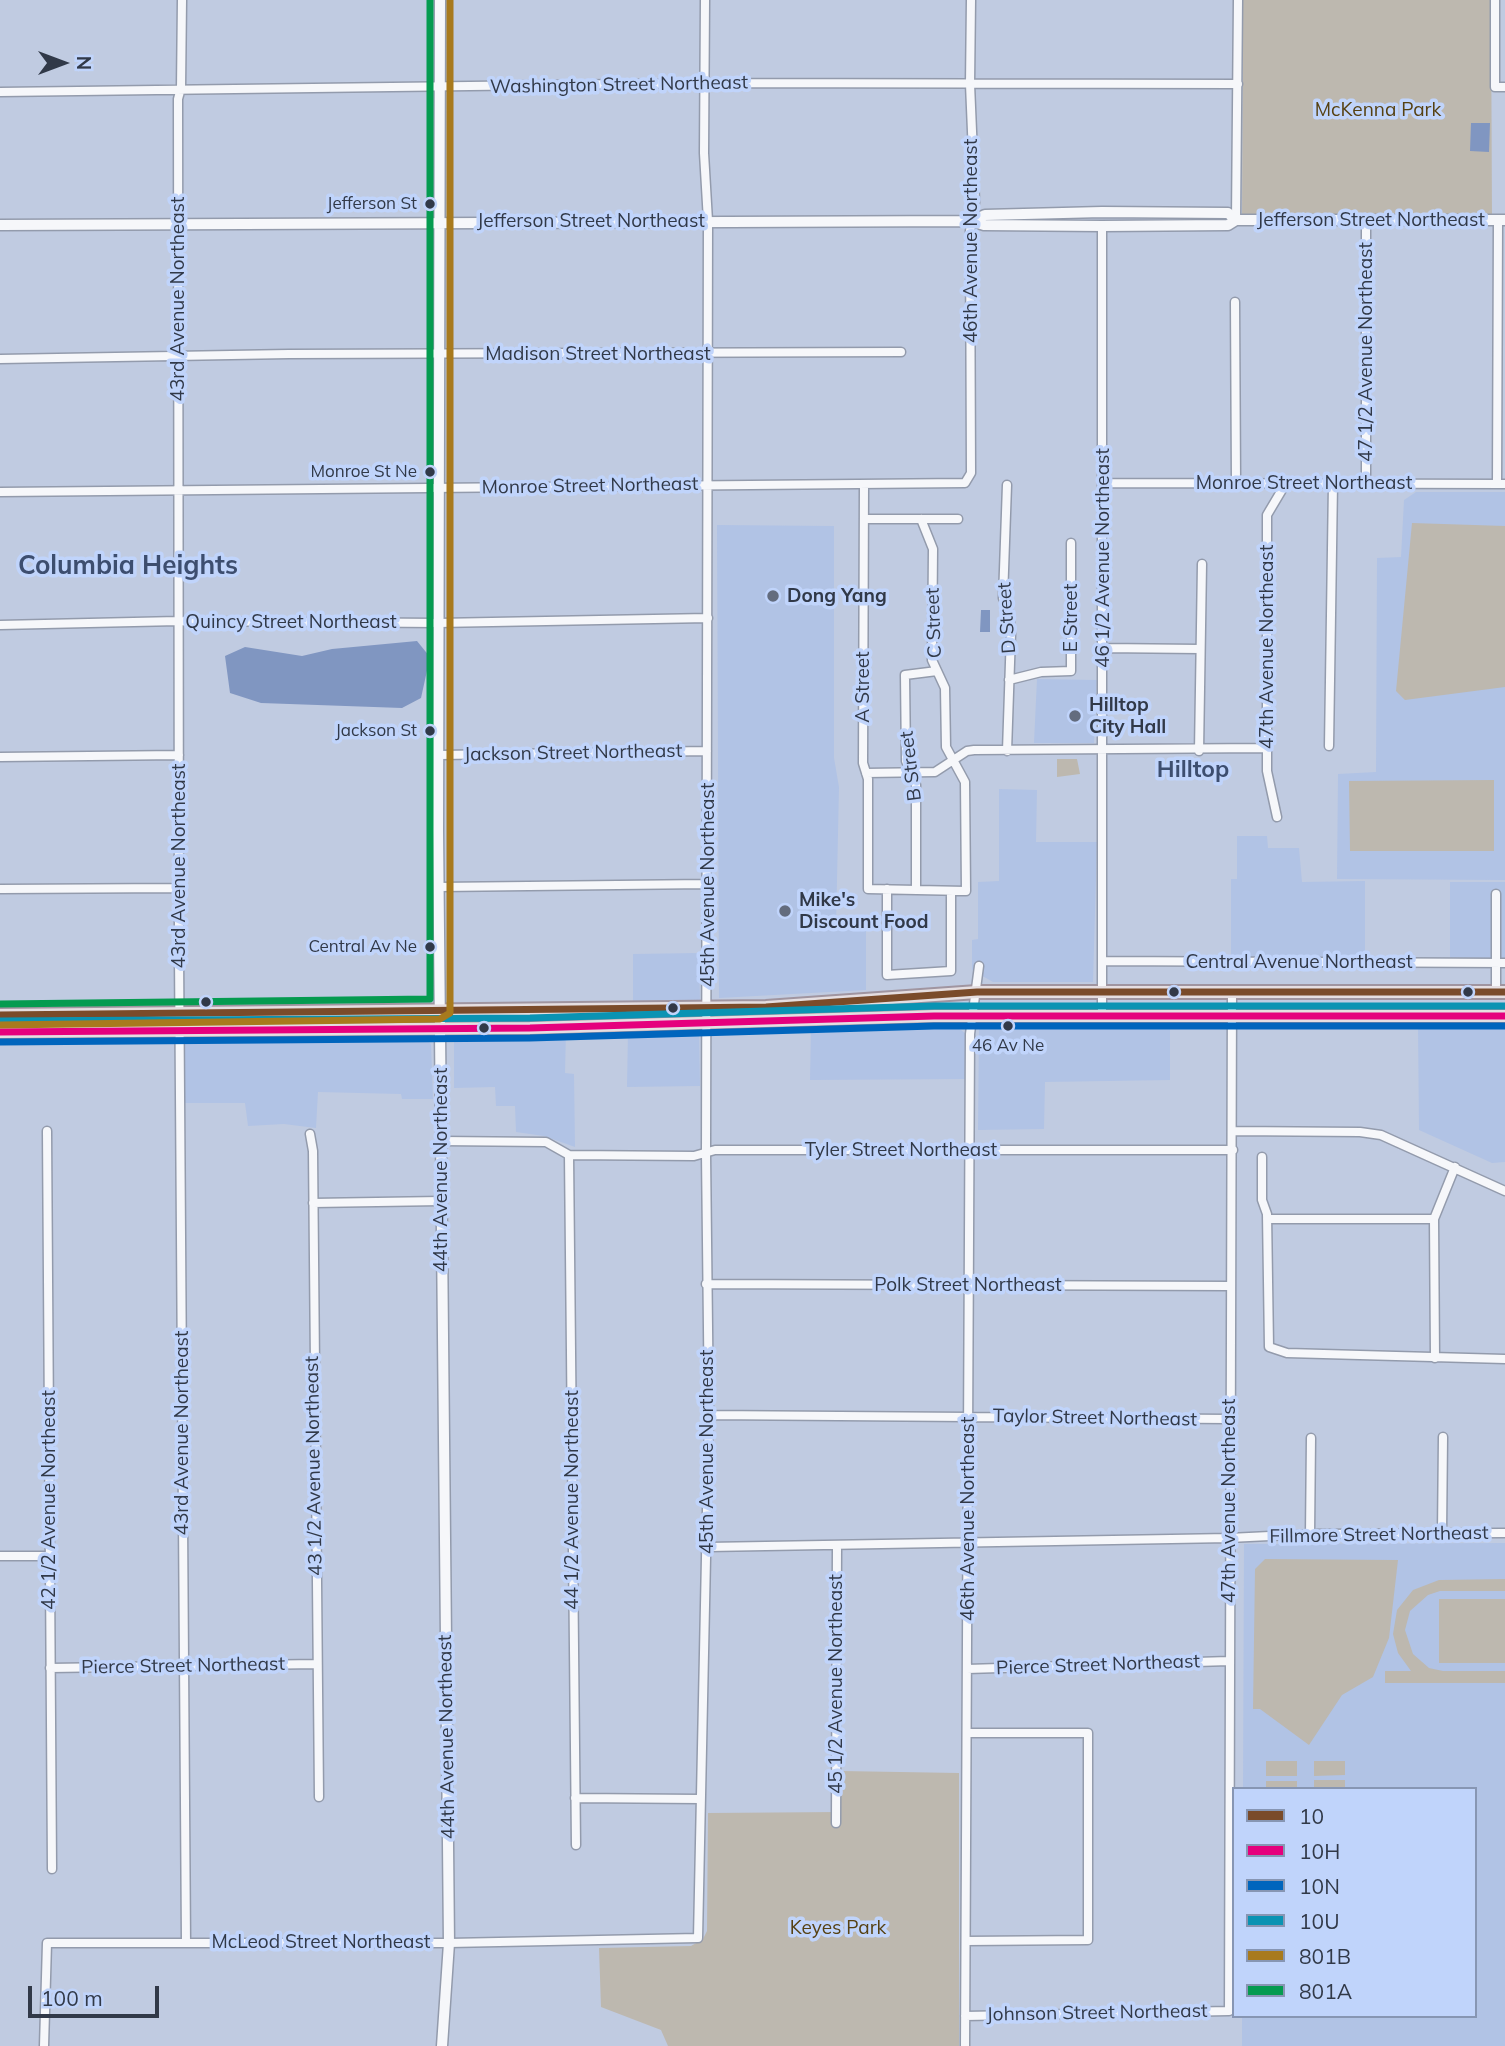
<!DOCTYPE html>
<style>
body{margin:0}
#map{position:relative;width:1505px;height:2046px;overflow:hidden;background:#c0cbe1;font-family:Mulish,sans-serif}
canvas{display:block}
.legend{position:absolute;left:1232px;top:1787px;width:245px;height:231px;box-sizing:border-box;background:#c0d4fb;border:2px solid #8796b3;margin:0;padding:9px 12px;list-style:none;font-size:21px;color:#313948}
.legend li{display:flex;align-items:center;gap:14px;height:35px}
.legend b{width:35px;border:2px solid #8796b3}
.north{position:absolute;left:28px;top:28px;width:70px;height:70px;-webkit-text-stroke:5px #c0d4fb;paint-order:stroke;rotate:90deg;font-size:19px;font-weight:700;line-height:28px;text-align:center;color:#313948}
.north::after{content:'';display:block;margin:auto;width:24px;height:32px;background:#313948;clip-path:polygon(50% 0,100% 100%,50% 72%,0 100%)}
.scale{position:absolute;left:28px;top:1986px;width:131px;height:32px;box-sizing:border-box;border:4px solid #313948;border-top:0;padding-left:9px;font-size:21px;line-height:24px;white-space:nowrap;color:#313948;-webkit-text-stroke:5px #c0d4fb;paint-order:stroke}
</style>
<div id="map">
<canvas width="1505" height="2046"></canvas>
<ul class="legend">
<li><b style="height:9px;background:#7a4b2a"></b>10</li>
<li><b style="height:9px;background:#e5007d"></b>10H</li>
<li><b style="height:9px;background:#0065bd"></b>10N</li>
<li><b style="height:9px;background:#0a93b3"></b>10U</li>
<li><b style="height:9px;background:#a87a1d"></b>801B</li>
<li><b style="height:9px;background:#059b50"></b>801A</li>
</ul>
<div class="north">N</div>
<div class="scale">100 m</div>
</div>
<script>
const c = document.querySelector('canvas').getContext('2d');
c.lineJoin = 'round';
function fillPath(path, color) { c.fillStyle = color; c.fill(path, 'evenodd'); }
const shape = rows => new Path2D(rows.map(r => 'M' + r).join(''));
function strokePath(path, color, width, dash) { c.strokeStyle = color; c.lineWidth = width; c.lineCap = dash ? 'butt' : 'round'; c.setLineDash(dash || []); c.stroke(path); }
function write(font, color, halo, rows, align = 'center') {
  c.font = font + ' Mulish,sans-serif'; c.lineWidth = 7; c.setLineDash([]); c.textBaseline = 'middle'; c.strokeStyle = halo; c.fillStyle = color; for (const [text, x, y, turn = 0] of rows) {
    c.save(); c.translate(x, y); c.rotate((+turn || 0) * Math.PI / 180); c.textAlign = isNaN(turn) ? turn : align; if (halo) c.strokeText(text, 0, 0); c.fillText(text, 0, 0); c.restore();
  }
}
const built = shape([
 [1416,492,1505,492,1505,880,1337,879,1338,774,1376,772,1377,558,1401,557,1404,500],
 [717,525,834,526,834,758,839,787,836,927,866,927,866,990,719,998],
 [1037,679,1097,680,1094,743,1034,743],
 [999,789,1037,790,1036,842,1097,842,1093,982,993,982,972,970,972,940,978,939,978,882,999,881],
 [1237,836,1267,836,1268,848,1299,848,1302,882,1365,881,1365,959,1231,956,1231,879,1237,879],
 [1450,882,1505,882,1505,967,1450,959],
 [699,953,700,1002,633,1001,633,954],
 [956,1026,966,1034,966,1079,810,1080,811,1030],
 [1170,1026,1170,1080,1045,1082,1044,1129,978,1130,979,1029],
 [1505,1026,1505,1162,1492,1163,1419,1130,1418,1027],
 [699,1029,700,1086,627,1087,628,1031],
 [566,1031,565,1073,574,1074,575,1147,544,1136,516,1132,515,1106,496,1106,495,1087,454,1088,454,1040,459,1034],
 [425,1034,431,1045,433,1099,402,1099,401,1094,318,1092,316,1128,284,1124,248,1126,245,1103,184,1103,183,1044,184,1038,190,1035],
 [1505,1543,1505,2046,1242,2046,1242,2016,1475,2016,1475,1789,1243,1789,1244,1544]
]);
const green = shape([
 [1243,0,1491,0,1492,220,1242,222],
 [1412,523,1505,526,1505,687,1405,700,1396,691],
 [1057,759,1077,759,1080,774,1057,777],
 [1494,780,1494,851,1350,851,1349,781],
 [1265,1559,1398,1560,1389,1638,1373,1677,1342,1695,1309,1745,1260,1709,1253,1709,1255,1569],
 [1505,1579,1505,1591,1440,1591,1428,1595,1410,1611,1405,1630,1413,1654,1429,1668,1443,1671,1505,1671,1505,1683,1385,1683,1385,1671,1411,1671,1398,1653,1393,1634,1397,1610,1413,1590,1439,1580],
 [1439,1599,1505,1599,1505,1663,1439,1663],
 [1266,1761,1297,1761,1297,1776,1266,1776],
 [1314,1761,1345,1761,1345,1775,1314,1776],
 [840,1771,959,1773,959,2046,668,2046,661,2030,601,2007,599,1948,691,1946,703,1939,707,1931,708,1813,840,1812],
 [1314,1780,1345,1780,1345,1789,1314,1789],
 [1266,1781,1297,1781,1297,1789,1266,1789]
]);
const water = shape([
 [1471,123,1490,123,1489,152,1470,151],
 [981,610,990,610,990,632,980,632],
 [417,641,430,657,421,698,402,708,261,703,230,693,225,656,245,647,302,656,332,649]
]);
const minor = shape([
 [182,0,181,88,178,99,179,954,186,1942],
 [1495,0,1495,87,1505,87],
 [0,92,705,83,1238,84],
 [1236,220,1238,0],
 [1366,221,1366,483],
 [1235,302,1236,483],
 [0,359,289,354,901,352],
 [1103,483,1505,484],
 [864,484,863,763,868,779,868,889,966,891,965,782,946,747,945,688,932,660,933,549,921,519],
 [1497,484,1498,220],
 [1007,485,1003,598,1009,613,1011,633,1007,751],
 [0,492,965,483,971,473,970,231,975,202,970,84,971,0],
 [864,519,958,519],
 [0,625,178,621,438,623,708,618],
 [1103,648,1200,649],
 [1009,680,1041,672,1071,671,1071,543],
 [1329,746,1333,483],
 [1199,751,1202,564],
 [440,755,707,751],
 [0,757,179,755],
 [866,773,935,772,967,751,974,750,1267,748],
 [1277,817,1267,771,1267,515,1286,483],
 [439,887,707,884],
 [0,889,179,888],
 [887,889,887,975,951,971,951,891],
 [916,889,916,785,906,761,905,675,937,671],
 [1103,961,1505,963],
 [1496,992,1496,894],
 [1102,1016,1102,226],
 [47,1131,52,1869],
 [1233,1131,1360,1132,1381,1135,1505,1191],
 [310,1134,313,1151,319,1797],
 [441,1141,546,1142,569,1155,694,1156,715,1150,1233,1150],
 [569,1155,576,1845],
 [1262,1157,1262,1200,1267,1214,1269,1347,1287,1353,1505,1359],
 [313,1203,441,1201],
 [1267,1219,1434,1219],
 [706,1284,1230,1286],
 [1435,1358,1434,1219,1455,1167],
 [709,1415,1229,1419],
 [1442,1533,1443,1437],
 [1310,1534,1311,1438],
 [708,1547,1229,1538,1310,1534,1505,1533],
 [0,1556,50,1556],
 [50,1668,316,1664],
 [967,1669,1229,1661],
 [575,1798,700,1799],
 [836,1823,837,1545],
 [966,1941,1088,1940,1088,1733,967,1733],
 [965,2016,1229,2011,1232,992],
 [44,2046,47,1943,449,1943,698,1938,709,1415,706,1154,708,221,704,153,705,0],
 [965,2046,970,1034,979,966]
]);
const tertiary = shape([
 [440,0,438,830,449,1943,442,2046],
 [972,221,985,215,1102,212,1228,213,1236,220],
 [0,225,972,221,984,225,1102,226,1228,225,1236,220,1505,220]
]);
const primary = shape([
 [0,1015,766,1007,977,992,1505,992],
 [0,1032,530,1028,934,1016,1505,1016]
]);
const bus1 = shape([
 [0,1015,766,1007,977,992,1505,992]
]);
const bus2 = shape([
 [0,1032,530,1028,934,1016,1505,1016]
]);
const bus3 = shape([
 [0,1042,530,1038,934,1026,1505,1026]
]);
const bus4 = shape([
 [0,1021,530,1018,934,1006,1505,1006]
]);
const bus5 = shape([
 [0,1025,440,1019,450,1013,450,0]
]);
const bus6 = shape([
 [0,1004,430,999,430,0]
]);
const markers = [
 [430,204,6,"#313948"],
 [430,472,6,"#313948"],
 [773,596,7,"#636c7e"],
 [1075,716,7,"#636c7e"],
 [430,731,6,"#313948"],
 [785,911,7,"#636c7e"],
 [430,947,6,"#313948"],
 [1174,992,6,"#313948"],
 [1468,992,6,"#313948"],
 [206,1002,6,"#313948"],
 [673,1008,6,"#313948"],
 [1008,1026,6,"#313948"],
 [484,1028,6,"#313948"]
];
const busNames = [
 ["Jefferson St",417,204],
 ["Monroe St Ne",417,472],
 ["Jackson St",417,731],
 ["Central Av Ne",417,947],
 ["46 Av Ne",1008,1046,"center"]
];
const streetNames = [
 ["Washington Street Northeast",619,85,-1],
 ["Jefferson Street Northeast",1371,220],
 ["Jefferson Street Northeast",591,221],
 ["46th Avenue Northeast",971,241,-90],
 ["43rd Avenue Northeast",178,299,-90],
 ["47 1/2 Avenue Northeast",1366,352,-90],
 ["Madison Street Northeast",598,354],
 ["Monroe Street Northeast",1304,483],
 ["Monroe Street Northeast",590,486,-1],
 ["46 1/2 Avenue Northeast",1103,558,-90],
 ["D Street",1007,618,-94],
 ["E Street",1071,618,-90],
 ["Quincy Street Northeast",291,622],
 ["C Street",934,623,-92],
 ["47th Avenue Northeast",1267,647,-90],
 ["A Street",863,687,-90],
 ["Jackson Street Northeast",573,753,-1],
 ["B Street",911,766,-97],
 ["43rd Avenue Northeast",179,866,-90],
 ["45th Avenue Northeast",708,885,-90],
 ["Central Avenue Northeast",1299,962],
 ["Tyler Street Northeast",901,1150],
 ["44th Avenue Northeast",441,1170,-90],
 ["Polk Street Northeast",968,1285],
 ["Taylor Street Northeast",1095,1418,1],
 ["43rd Avenue Northeast",182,1433,-90],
 ["45th Avenue Northeast",707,1452,-90],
 ["43 1/2 Avenue Northeast",314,1466,-91],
 ["42 1/2 Avenue Northeast",49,1500,-90],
 ["44 1/2 Avenue Northeast",572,1500,-90],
 ["47th Avenue Northeast",1229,1501,-90],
 ["46th Avenue Northeast",968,1519,-90],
 ["Fillmore Street Northeast",1379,1535,-1],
 ["Pierce Street Northeast",1098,1665,-2],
 ["Pierce Street Northeast",183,1666,-1],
 ["45 1/2 Avenue Northeast",836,1684,-90],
 ["44th Avenue Northeast",447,1737,-91],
 ["McLeod Street Northeast",321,1942],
 ["Johnson Street Northeast",1097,2013,-1]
];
const parkNames = [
 ["McKenna Park",1378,110],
 ["Keyes Park",838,1928]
];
const poiNames = [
 ["Dong Yang",787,596],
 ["Hilltop",1089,705],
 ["City Hall",1089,727],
 ["Mike's",799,900],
 ["Discount Food",799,922]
];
const quarterNames = [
 ["Hilltop",1193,770]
];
const districtNames = [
 ["Columbia Heights",128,566]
];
fillPath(built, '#b1c3e5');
fillPath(green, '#bdb8af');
fillPath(water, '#8096c1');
strokePath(minor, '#939bac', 11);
strokePath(tertiary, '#939bac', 13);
strokePath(primary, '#a095a0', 16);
strokePath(minor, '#f6f7fa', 8);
strokePath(tertiary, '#f6f7fa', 10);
strokePath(primary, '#e5dee1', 12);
strokePath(bus1, '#7a4b2a', 7);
strokePath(bus2, '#e5007d', 7);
strokePath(bus3, '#0065bd', 7);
strokePath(bus4, '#0a93b3', 7);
strokePath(bus5, '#a87a1d', 7);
strokePath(bus6, '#059b50', 7);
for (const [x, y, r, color] of markers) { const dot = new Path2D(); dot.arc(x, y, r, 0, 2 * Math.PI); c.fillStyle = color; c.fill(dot); strokePath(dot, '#c0d4fb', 2.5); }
write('17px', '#313948', '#c0d4fb', busNames, 'right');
write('19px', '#313948', '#c0d4fb', streetNames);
write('19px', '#564112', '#c0d4fb', parkNames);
write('bold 19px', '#313948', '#c0d4fb', poiNames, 'left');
write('bold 23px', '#3d4e6f', '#c0d4fb', quarterNames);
write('bold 26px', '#3d4e6f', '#c0d4fb', districtNames);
</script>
